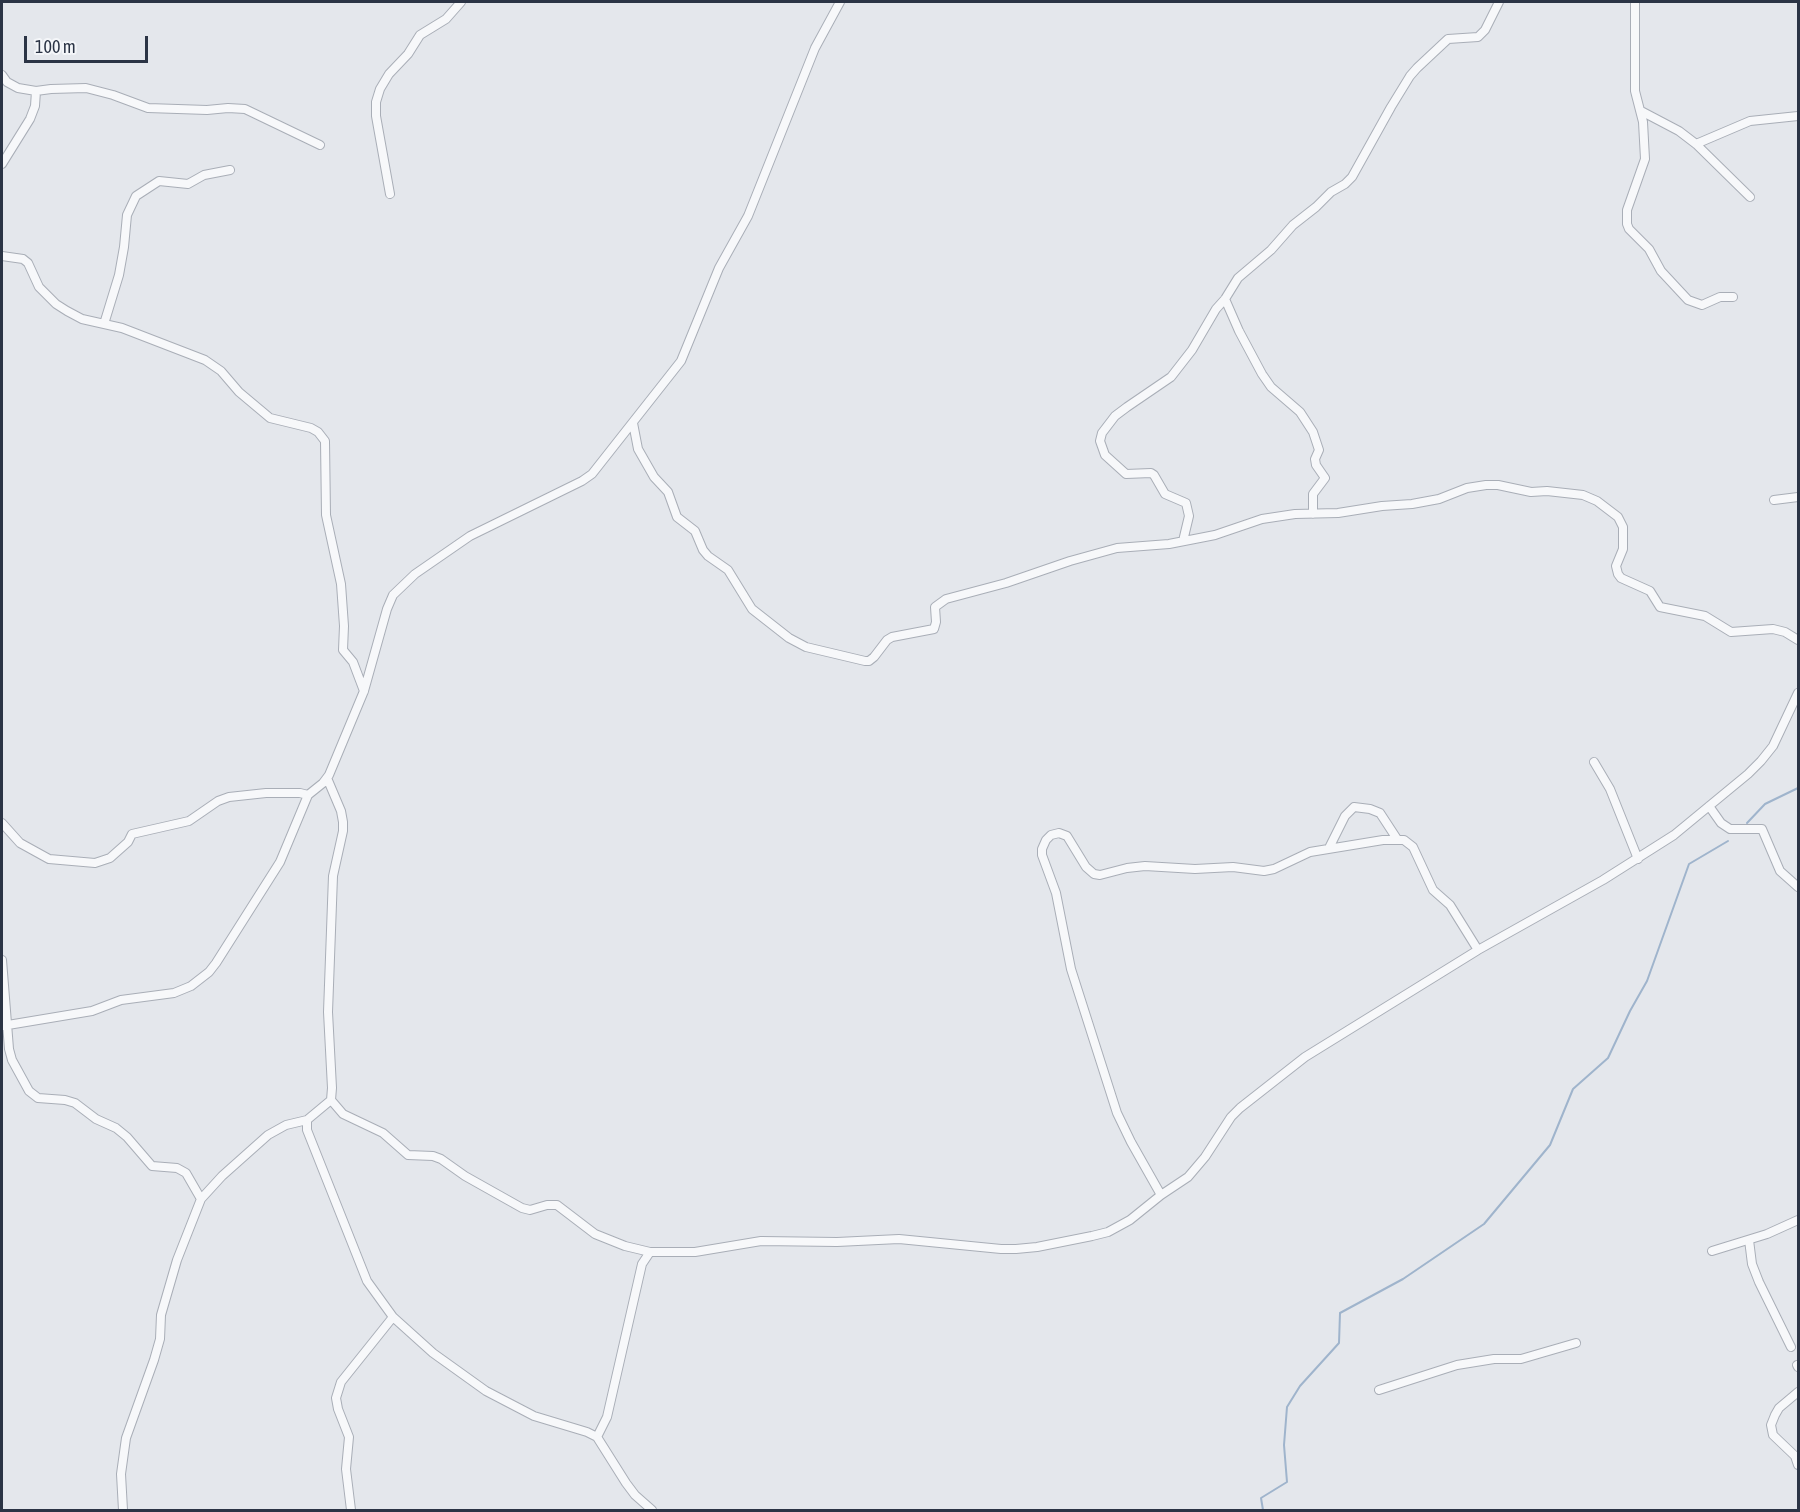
<!DOCTYPE html>
<style>
body{margin:0}
#map{position:relative;width:1800px;height:1512px;overflow:hidden;background:#e4e7ec;font-family:"Asap Condensed",sans-serif}
canvas{display:block}
.frame{position:absolute;inset:0;border:3px solid #2b3445;pointer-events:none}
.scale{position:absolute;left:24px;top:36px;width:124px;height:27px;box-sizing:border-box;border:3px solid #2b3445;border-top:0;padding-left:8px;font-size:18px;line-height:21px;white-space:nowrap;color:#2b3445;-webkit-text-stroke:4px #f4f6f9;paint-order:stroke}
</style>
<div id="map">
<canvas width="1800" height="1512"></canvas>
<div class="frame"></div>
<div class="scale">100 m</div>
</div>
<script>
const c = document.querySelector('canvas').getContext('2d');
c.lineJoin = 'round';
const shape = rows => new Path2D(rows.map(r => 'M' + r).join(''));
function strokePath(path, color, width, dash) { c.strokeStyle = color; c.lineWidth = width; c.lineCap = dash ? 'butt' : 'round'; c.setLineDash(dash || []); c.stroke(path); }
const stream = shape([
 [1747,823,1765,804,1798,788],
 [1263,1510,1261,1498,1287,1482,1284,1445,1287,1407,1300,1386,1339,1343,1340,1313,1403,1279,1484,1224,1550,1145,1573,1089,1608,1058,1630,1011,1647,981,1689,864,1728,841]
]);
const minor = shape([
 [1635,2,1635,91,1643,122,1645,159,1627,210,1627,224,1629,229,1649,249,1661,271,1688,300,1702,305,1720,297,1733,297],
 [2,75,7,82,18,88,36,91,51,89,86,88,113,95,148,108,207,110,228,108,245,109,320,145],
 [1641,111,1679,131,1696,144,1750,197],
 [1696,144,1750,121,1798,116],
 [2,164,30,119,35,106,36,91],
 [390,194,376,116,376,102,380,89,389,74,408,54,420,35,446,19,461,2],
 [2,256,23,259,28,263,39,287,56,304,67,311,82,319,122,328,205,360,221,371,239,392,270,418,311,428,318,432,325,441,326,515,341,584,344,626,343,650,353,662,364,691],
 [1225,299,1239,331,1262,374,1271,387,1300,412,1313,432,1319,450,1315,459,1316,465,1325,478,1313,494,1313,514],
 [104,324,119,275,124,247,127,215,136,196,159,181,188,184,204,175,230,170],
 [633,423,638,449,654,477,668,492,677,517,695,531,703,550,708,556,728,570,752,609,789,638,806,647,865,661,869,661,874,657,887,640,892,637,934,629,936,622,935,607,946,599,1006,583,1070,561,1117,548,1169,544,1215,535,1262,519,1295,514,1338,513,1382,506,1412,504,1439,499,1467,488,1486,485,1498,485,1531,492,1547,491,1583,495,1597,501,1618,517,1623,527,1623,549,1616,566,1618,574,1621,578,1650,591,1660,607,1705,616,1731,632,1773,629,1785,632,1798,640],
 [1774,500,1798,497],
 [1183,541,1189,516,1186,503,1165,494,1154,475,1151,473,1126,474,1105,455,1100,441,1102,433,1115,416,1127,407,1171,377,1192,350,1216,309,1225,299,1238,278,1271,250,1293,225,1316,207,1331,192,1345,184,1352,177,1391,107,1410,76,1417,68,1448,39,1478,37,1485,30,1499,2],
 [1594,762,1610,789,1638,859],
 [327,778,341,811,343,822,343,831,333,876,328,1012,332,1088,331,1100,343,1114,383,1133,408,1155,433,1156,441,1159,465,1176,522,1208,530,1210,547,1205,557,1205,595,1234,625,1246,650,1252,695,1252,761,1241,837,1242,899,1239,1001,1249,1016,1249,1037,1247,1092,1236,1108,1232,1130,1220,1161,1195,1188,1177,1205,1157,1231,1117,1240,1108,1305,1057,1478,950,1603,880,1674,835,1748,774,1761,761,1773,746,1798,693],
 [1709,806,1721,823,1730,829,1762,829,1780,871,1798,887],
 [2,823,20,843,49,859,95,863,110,858,128,842,132,834,189,821,218,801,229,797,266,793,300,793,308,795],
 [1329,848,1345,816,1354,807,1370,809,1380,813,1397,839],
 [2,960,9,1049,12,1060,29,1091,38,1098,65,1100,75,1103,96,1119,116,1128,127,1137,152,1166,177,1168,186,1173,201,1199],
 [2,1026,92,1011,121,1000,174,993,191,986,209,972,216,963,280,862,308,795,323,783,329,775,364,691,387,609,393,595,415,574,470,536,582,481,592,474,681,361,719,268,748,216,815,48,840,2],
 [331,1100,307,1120,307,1130,367,1281,393,1317,433,1353,486,1391,534,1416,587,1432,597,1437,626,1483,635,1495,652,1510],
 [1161,1195,1131,1142,1117,1113,1071,969,1056,893,1042,855,1042,849,1046,840,1051,835,1059,833,1067,836,1086,867,1094,874,1100,875,1127,868,1145,866,1195,869,1233,867,1264,871,1274,869,1310,852,1383,840,1404,840,1413,847,1433,890,1450,905,1478,950],
 [1749,1240,1752,1264,1759,1282,1791,1347],
 [1712,1251,1767,1234,1798,1220],
 [1797,1365,1798,1367],
 [1379,1390,1457,1365,1494,1359,1521,1359,1576,1343],
 [1798,1392,1779,1408,1775,1415,1771,1425,1773,1435,1795,1456,1798,1465],
 [597,1437,607,1417,642,1264,650,1252],
 [123,1510,121,1474,126,1438,154,1360,160,1339,161,1315,177,1260,201,1199,222,1176,268,1135,286,1125,307,1120],
 [351,1510,346,1469,349,1437,338,1409,336,1398,341,1382,393,1317]
]);
strokePath(stream, '#9fb4cc', 2);
strokePath(minor, '#a9aeb7', 10);
strokePath(minor, '#f7f8fa', 8);
</script>
